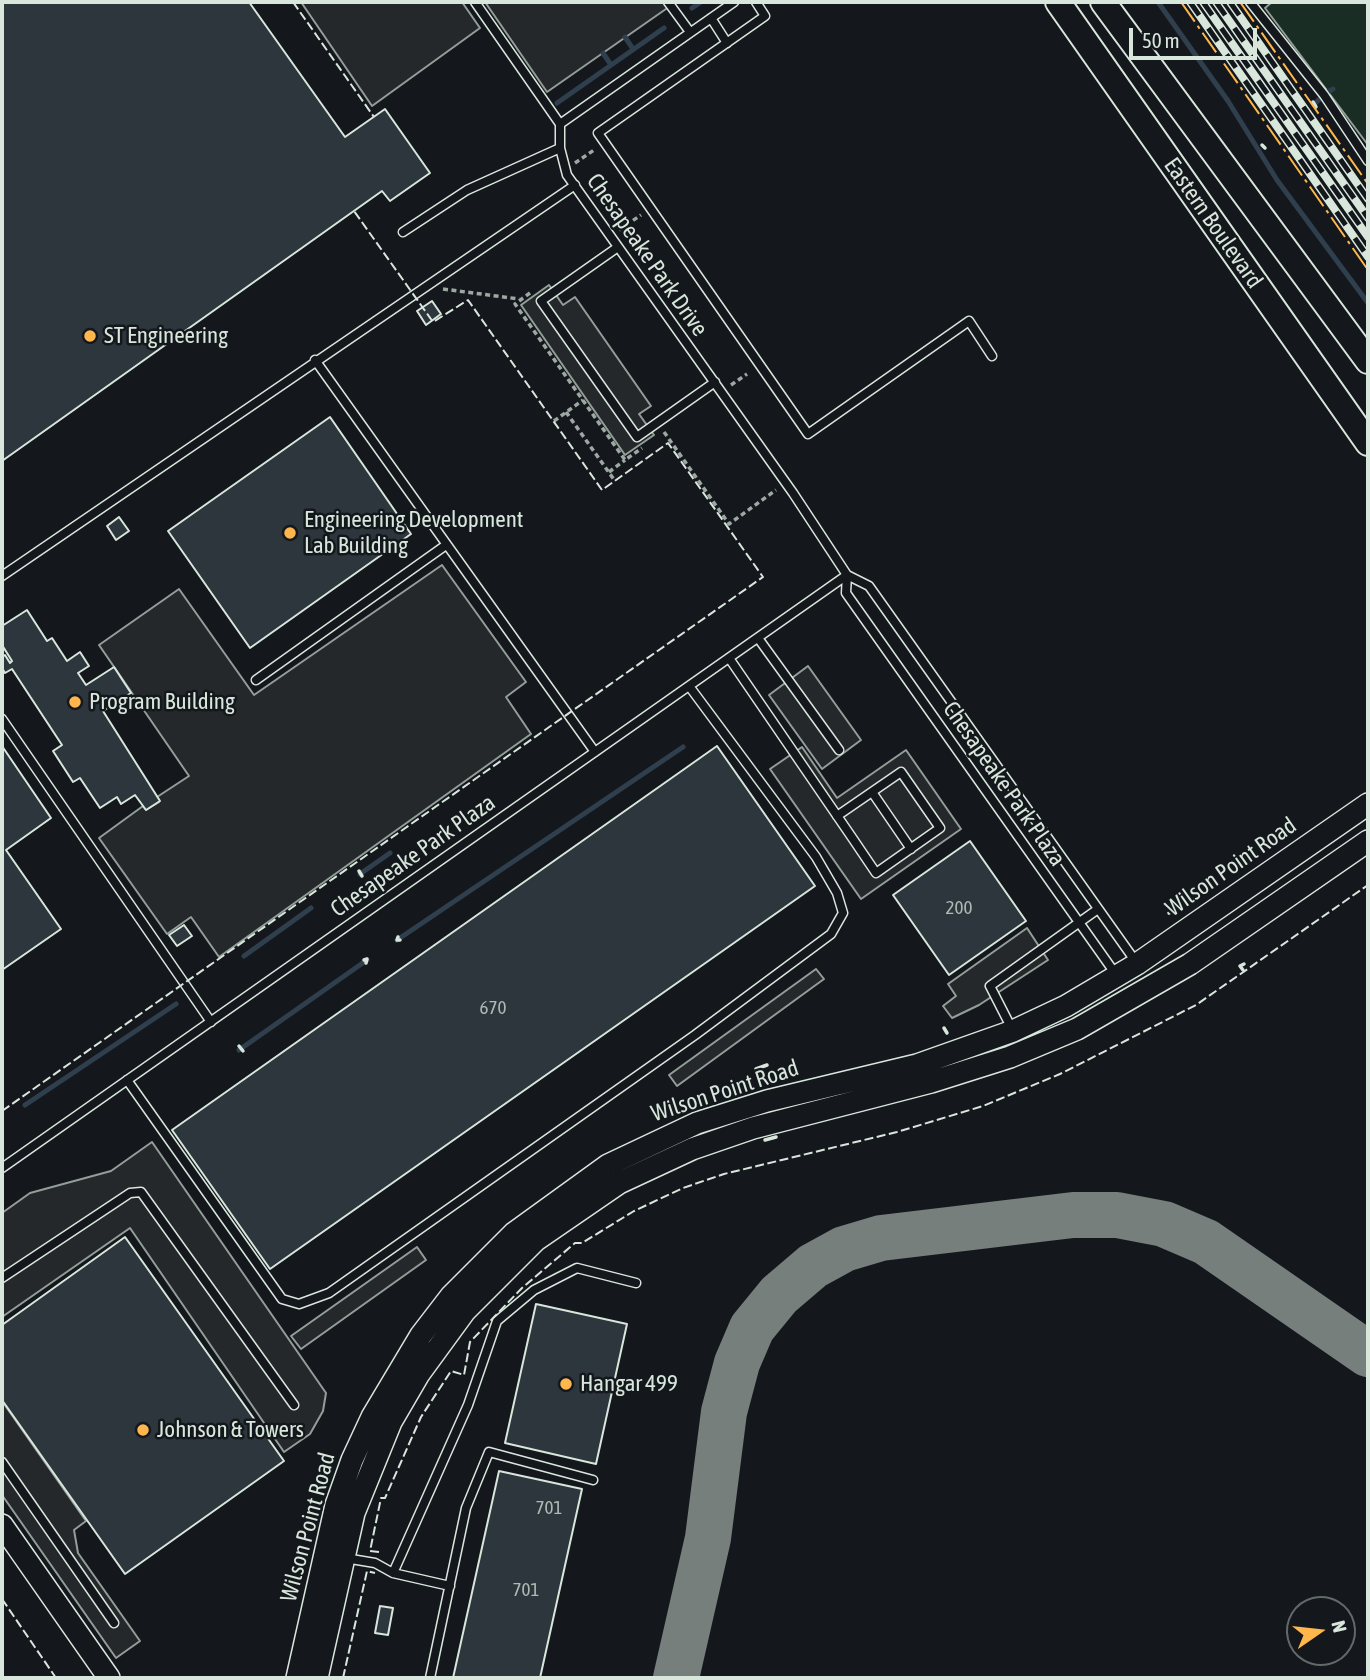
<!DOCTYPE html>
<style>
body{margin:0}
#map{position:relative;width:1370px;height:1680px;overflow:hidden;background:#14181c;font-family:"Asap Condensed",sans-serif}
canvas{display:block}
.frame{position:absolute;inset:0;border:4px solid #d8e6dc;pointer-events:none}
.north{position:absolute;left:1286px;top:1596px;width:70px;height:70px;box-sizing:border-box;background:#14181c;border:2px solid #626a69;border-radius:50%;rotate:76deg;font-size:19px;font-weight:700;line-height:28px;text-align:center;color:#d8e6dc}
.north::after{content:'';display:block;margin:auto;width:24px;height:32px;background:#ffb74d;clip-path:polygon(50% 0,100% 100%,50% 72%,0 100%)}
.scale{position:absolute;left:1129px;top:28px;width:128px;height:32px;box-sizing:border-box;border:4px solid #d8e6dc;border-top:0;padding-left:9px;font-size:21px;line-height:24px;white-space:nowrap;color:#d8e6dc;-webkit-text-stroke:5px #14181c;paint-order:stroke}
</style>
<div id="map">
<canvas width="1370" height="1680"></canvas>
<div class="frame"></div>
<div class="north">N</div>
<div class="scale">50 m</div>
</div>
<script>
const c = document.querySelector('canvas').getContext('2d');
c.lineJoin = 'round';
function fillPath(path, color) { c.fillStyle = color; c.fill(path, 'evenodd'); }
const shape = rows => new Path2D(rows.map(r => 'M' + r).join(''));
function strokePath(path, color, width, dash) { c.strokeStyle = color; c.lineWidth = width; c.lineCap = dash ? 'butt' : 'round'; c.setLineDash(dash || []); c.stroke(path); }
function write(font, color, halo, rows, align = 'center') {
  c.font = font + ' "Asap Condensed",sans-serif'; c.lineWidth = 5; c.setLineDash([]); c.textBaseline = 'middle'; c.strokeStyle = halo; c.fillStyle = color; for (const [text, x, y, turn = 0] of rows) {
    c.save(); c.translate(x, y); c.rotate((+turn || 0) * Math.PI / 180); c.textAlign = isNaN(turn) ? turn : align; if (halo) c.strokeText(text, 0, 0); c.fillText(text, 0, 0); c.restore();
  }
}
const green = shape([
 [1272,2,1368,2,1368,145,1265,8,1272,2]
]);
const parking = shape([
 [301,2,462,2,480,28,372,106,301,2],
 [485,2,676,2,547,92,485,2],
 [549,285,563,305,575,297,651,406,639,414,654,435,625,455,521,305,549,285],
 [442,565,526,682,506,697,531,734,219,957,191,917,167,934,99,838,143,806,146,810,159,802,157,797,189,776,99,645,179,589,254,695,442,565],
 [808,666,861,740,822,769,769,695,808,666],
 [802,747,837,798,906,750,961,829,861,899,770,769,802,747],
 [1027,928,1048,960,979,1005,952,1018,943,1006,956,996,948,984,1027,928],
 [816,969,824,979,677,1086,669,1075,816,969],
 [152,1142,326,1393,323,1411,310,1434,284,1452,130,1228,2,1317,2,1213,30,1193,111,1171,152,1142],
 [417,1247,426,1260,301,1349,291,1336,417,1247],
 [2,1401,86,1521,74,1530,78,1553,140,1641,116,1658,2,1495,2,1401]
]);
const stream = shape([
 [1158,2,1228,101,1277,180,1368,303],
 [692,8,701,2],
 [625,37,633,49],
 [603,53,611,65],
 [1326,93,1333,89],
 [557,103,664,28],
 [1314,104,1322,97],
 [360,874,390,853],
 [397,940,683,747],
 [244,956,311,908],
 [239,1050,367,960],
 [25,1105,176,1004]
]);
const taxiway = shape([
 [676,1678,708,1538,724,1412,737,1363,752,1328,779,1295,813,1266,844,1249,881,1238,1073,1215,1117,1215,1164,1224,1206,1242,1368,1354]
]);
const building = shape([
 [2,2,249,2,345,137,385,109,430,173,390,201,382,191,2,461,2,2],
 [432,301,441,314,426,325,417,311,432,301],
 [330,417,411,534,250,648,168,531,330,417],
 [119,517,129,531,116,540,107,526,119,517],
 [27,610,47,641,52,638,67,661,80,652,89,666,78,673,86,685,114,667,131,693,103,711,160,801,146,810,135,795,121,804,117,797,100,808,80,778,73,782,53,751,62,745,12,669,5,673,2,668,2,657,5,655,10,663,12,661,2,645,2,626,27,610],
 [2,746,51,818,6,850,61,929,2,970,2,746],
 [717,746,815,886,270,1269,172,1130,717,746],
 [970,841,1026,921,949,975,893,895,970,841],
 [184,925,192,936,177,946,169,935,184,925],
 [125,1237,284,1461,125,1574,2,1400,2,1325,125,1237],
 [536,1304,627,1324,596,1464,505,1443,536,1304],
 [499,1471,582,1489,540,1678,453,1678,499,1471],
 [380,1606,393,1608,388,1635,375,1633,380,1606]
]);
const path = shape([
 [575,163,594,150],
 [619,230,641,215],
 [443,289,519,299],
 [530,293,515,304,625,460,642,448],
 [731,385,747,374],
 [566,412,615,481],
 [554,421,583,400],
 [664,432,729,524,776,490],
 [609,472,625,460]
]);
const lane = shape([
 [475,2,560,124],
 [668,2,690,32],
 [734,2,560,124,560,148,567,175,793,493,847,575,869,586,1136,962],
 [756,2,765,16,598,133,808,434,969,321,992,356],
 [1250,2,1324,95,1368,161],
 [711,18,727,43],
 [403,232,467,190,560,148],
 [618,247,541,301,637,437,715,382],
 [315,360,595,752],
 [847,575,846,593,1117,976],
 [2,576,575,185],
 [758,638,839,750],
 [729,658,853,839,876,873,940,828,901,772,837,816],
 [256,680,446,545],
 [2,719,211,1022],
 [872,792,911,849],
 [1012,1029,990,986,1098,909],
 [127,1080,282,1299,299,1304,329,1293,695,1035,831,934,843,913,837,893,816,857,689,686],
 [2,1168,847,575],
 [2,1278,130,1193,141,1192,294,1405],
 [2,1462,114,1623],
 [345,1558,375,1563,393,1573,450,1586],
 [393,1573,468,1405,497,1321,534,1290,577,1268,636,1283],
 [430,1678,466,1508,489,1452,593,1480]
]);
const secondary = shape([
 [2,1525,109,1678],
 [297,1678,336,1505,352,1460,372,1417,421,1335,451,1296,514,1233,608,1165,697,1123,767,1101,917,1065,1013,1031,1066,1006,1137,964,1368,804],
 [317,1678,354,1513,391,1422,419,1374,465,1311,536,1240,619,1183,692,1149,753,1128,931,1082,1010,1057,1077,1029,1190,964,1368,841]
]);
const primary = shape([
 [1058,2,1368,443],
 [1103,2,1368,361]
]);
const rail = shape([
 [1190,2,1368,257],
 [1203,2,1368,237],
 [1216,2,1368,218],
 [1230,2,1368,199]
]);
const fence = shape([
 [293,2,374,117],
 [2,1111,763,577,668,443,602,490,468,300,433,322,354,211],
 [379,1552,370,1551,381,1498,385,1498,421,1417,451,1371,464,1375,470,1342,522,1288,575,1243,582,1243,634,1211,683,1188,724,1174,897,1132,983,1106,1060,1074,1196,1005,1368,885],
 [2,1599,56,1678],
 [343,1678,367,1571,375,1573]
]);
const wall = shape([
 [1313,102,1316,107],
 [1262,145,1265,148],
 [359,871,362,876],
 [1169,913,1172,911],
 [398,937,397,940,400,940],
 [364,960,367,959,366,963],
 [1243,970,1240,966,1244,964],
 [944,1028,947,1033],
 [239,1046,243,1051],
 [756,1069,767,1065],
 [765,1140,776,1137]
]);
const power = shape([
 [1181,2,1368,270],
 [1240,2,1368,184]
]);
const markers = [
 [90,336,7,"#ffb74d"],
 [290,533,7,"#ffb74d"],
 [75,702,7,"#ffb74d"],
 [566,1384,7,"#ffb74d"],
 [143,1430,7,"#ffb74d"]
];
const numberNames = [
 ["200",959,908],
 ["670",493,1008],
 ["701",549,1508],
 ["701",526,1590]
];
const streetNames = [
 ["Eastern Boulevard",1213,223,55],
 ["Chesapeake Park Drive",647,255,55],
 ["Chesapeake Park Plaza",1004,784,55],
 ["Chesapeake Park Plaza",413,856,-35],
 ["Wilson Point Road",1231,867,-35],
 ["Wilson Point Road",725,1091,-18],
 ["Wilson Point Road",308,1527,-75]
];
const poiNames = [
 ["ST Engineering",104,336],
 ["Engineering Development",304,520],
 ["Lab Building",304,546],
 ["Program Building",89,702],
 ["Hangar 499",580,1384],
 ["Johnson & Towers",157,1430]
];
fillPath(green, '#1a2d24');
strokePath(green, '#939e99', 2);
fillPath(parking, '#24282b');
strokePath(parking, '#939e99', 2);
strokePath(stream, '#2f3f4d', 5);
strokePath(taxiway, '#767f7c', 46);
fillPath(building, '#2c363c');
strokePath(building, '#d8e6dc', 2);
strokePath(lane, '#d8e6dc', 11);
strokePath(secondary, '#d8e6dc', 24);
strokePath(primary, '#d8e6dc', 28);
strokePath(path, '#9da8a2', 3.5, [5, 3.5]);
strokePath(lane, '#14181c', 8);
strokePath(secondary, '#14181c', 21);
strokePath(primary, '#14181c', 24);
strokePath(rail, '#d8e6dc', 8);
strokePath(rail, '#14181c', 5, [16]);
strokePath(fence, '#d8e6dc', 2, [9, 3.5]);
strokePath(wall, '#d8e6dc', 3.5);
strokePath(power, '#ffb74d', 2, [24, 5, 3.5, 5]);
for (const [x, y, r, color] of markers) { const dot = new Path2D(); dot.arc(x, y, r, 0, 2 * Math.PI); c.fillStyle = color; c.fill(dot); strokePath(dot, '#14181c', 2.5); }
write('19px', '#adbab4', null, numberNames);
write('23px', '#d8e6dc', '#14181c', streetNames);
write('23px', '#d8e6dc', '#14181c', poiNames, 'left');
</script>
